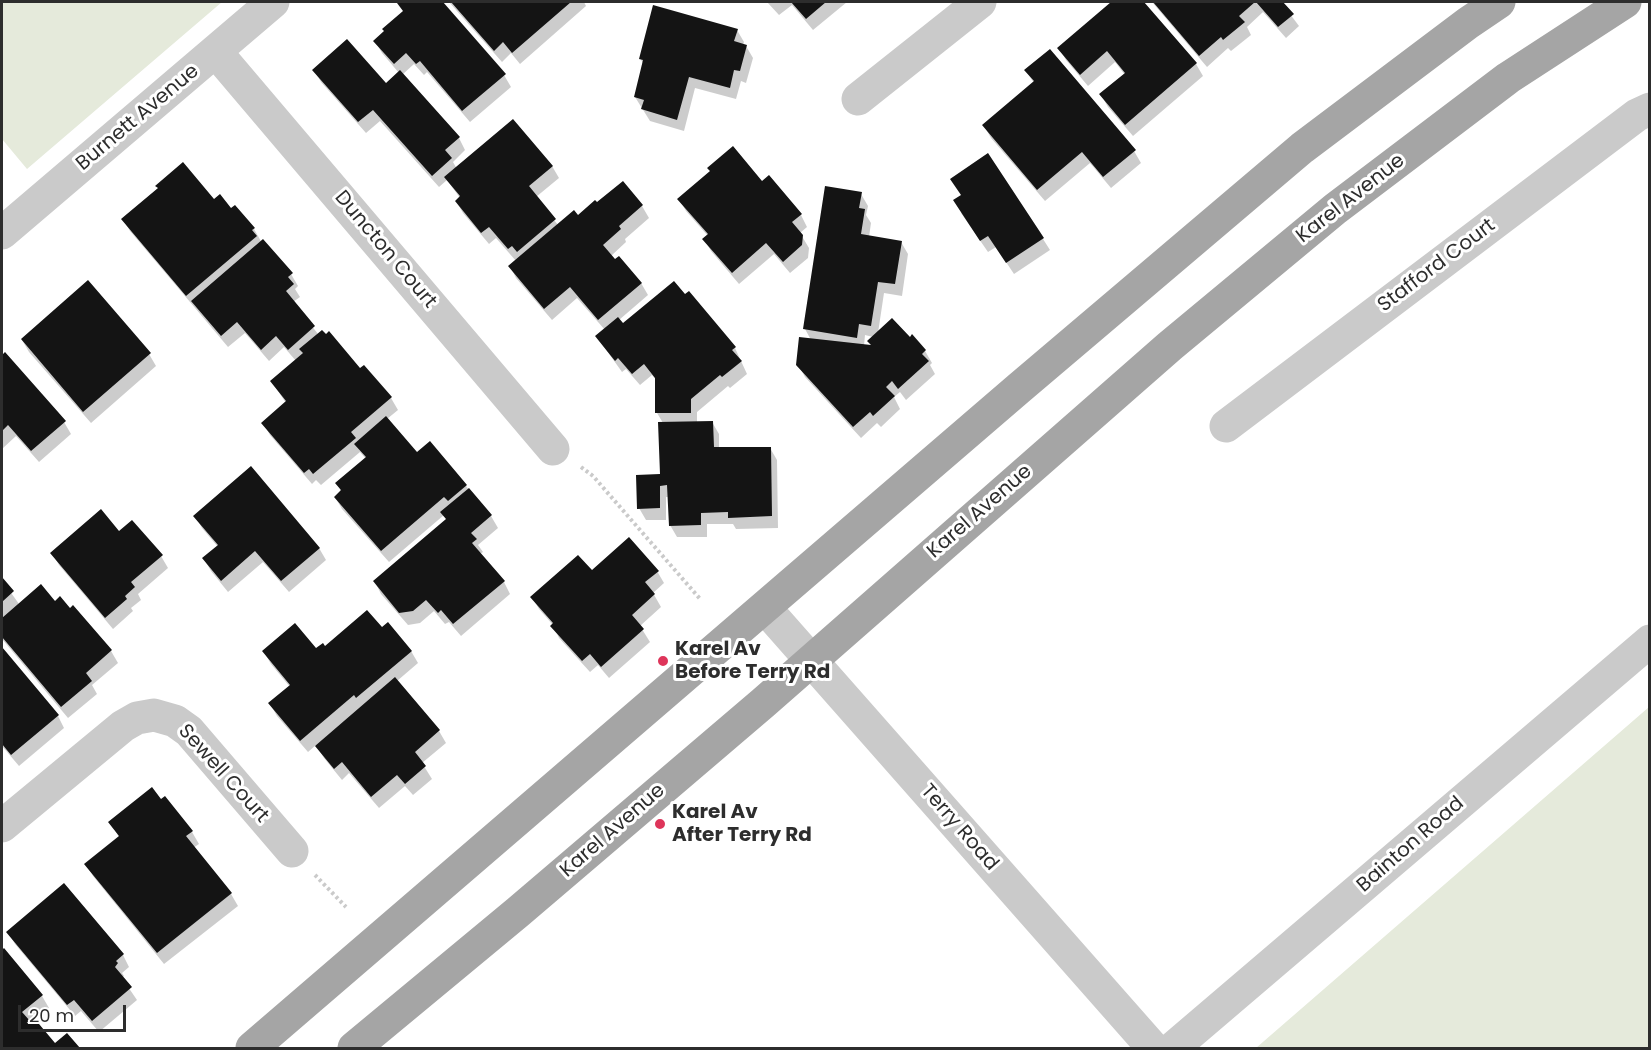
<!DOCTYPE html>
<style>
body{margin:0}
#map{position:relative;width:1651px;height:1050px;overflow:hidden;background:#fff;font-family:Poppins,sans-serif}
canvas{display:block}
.frame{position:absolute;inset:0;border:3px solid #2d2d2d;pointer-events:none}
.scale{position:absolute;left:18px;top:1005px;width:108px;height:27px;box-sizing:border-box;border:3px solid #2d2d2d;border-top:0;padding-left:8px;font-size:18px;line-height:21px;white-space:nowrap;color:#2d2d2d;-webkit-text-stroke:4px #fff;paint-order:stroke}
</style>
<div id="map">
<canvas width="1651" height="1050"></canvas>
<div class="frame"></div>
<div class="scale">20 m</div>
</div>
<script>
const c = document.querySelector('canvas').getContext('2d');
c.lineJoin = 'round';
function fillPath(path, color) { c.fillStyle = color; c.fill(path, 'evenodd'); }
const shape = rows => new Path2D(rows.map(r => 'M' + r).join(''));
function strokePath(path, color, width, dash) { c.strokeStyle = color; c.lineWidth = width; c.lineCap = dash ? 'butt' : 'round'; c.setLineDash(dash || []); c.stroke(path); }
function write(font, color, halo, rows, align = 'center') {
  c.font = font + ' Poppins,sans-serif'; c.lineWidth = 6; c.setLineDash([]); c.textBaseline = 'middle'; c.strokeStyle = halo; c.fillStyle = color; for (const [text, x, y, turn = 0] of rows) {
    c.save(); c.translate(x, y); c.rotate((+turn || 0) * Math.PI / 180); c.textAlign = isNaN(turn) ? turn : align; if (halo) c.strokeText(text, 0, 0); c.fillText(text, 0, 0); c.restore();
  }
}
const green = shape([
 [2,2,222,2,27,169,2,139],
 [1649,707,1649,1048,1256,1048]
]);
const shadow = shape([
 [400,2,441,2,504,75,511,87,470,122,427,72,424,75,414,64,402,75,459,138,465,150,453,162,457,169,552,166,559,178,536,197,558,225,577,217,597,204,622,183,642,206,649,218,625,239,626,242,611,256,641,283,648,295,619,320,623,325,735,348,747,374,730,388,728,386,697,412,697,422,712,422,719,434,719,449,770,448,777,460,778,528,736,529,733,524,707,524,707,537,677,537,670,525,669,497,666,497,666,520,646,520,639,508,661,476,663,423,657,413,657,381,652,375,640,385,626,369,622,372,597,337,605,330,577,298,552,320,516,278,510,266,516,261,496,238,489,244,463,213,456,201,460,198,447,180,439,187,380,121,366,133,321,82,314,70,386,85,399,73,382,53,375,41,404,12,398,3],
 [449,2,584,2,586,6,520,64,511,53,502,62],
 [767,2,847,2,813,30,792,5,779,15],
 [1113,2,1142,2,1196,64,1203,76,1133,136,1108,107,1101,95,1125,75,1115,62,1088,86,1066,60,1059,48],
 [1152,2,1281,2,1299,26,1286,38,1263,12,1247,27,1251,35,1231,51,1228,48,1207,67],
 [737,30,744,42,743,45,746,46,753,58,746,83,741,81,736,99,695,88,684,131,650,121,635,97,644,65,640,58],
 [1026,71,1134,151,1141,163,1111,188,1090,163,1045,201,991,138,984,126,1034,83],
 [762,183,801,215,807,227,800,233,809,248,808,258,790,273,774,254,739,284,711,251,704,239,708,236,686,211,679,199],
 [861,194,868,206,866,215,871,223,869,237,901,242,908,254,902,296,884,293,878,333,909,339,925,351,932,363,930,365,935,374,906,400,900,392,894,397,900,409,881,427,877,423,861,438,805,377,798,364,811,340,805,329],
 [865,335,873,337,872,347,864,346],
 [214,201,231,210,235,207,254,229,262,243,291,274,298,286,295,289,300,297,293,302,318,334,360,370,364,367,391,398,398,410,387,419,417,454,466,486,491,516,498,528,478,545,483,552,480,554,504,582,510,594,461,636,449,622,445,624,434,611,420,623,408,625,381,594,375,582,447,520,444,515,389,562,342,509,335,497,341,491,337,484,366,459,360,452,321,485,316,480,312,484,270,435,263,423,286,403,272,382,296,361,284,347,269,361,245,333,228,347,130,231,123,219],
 [961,213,1043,239,1050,250,1014,274,996,247,988,252],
 [22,340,149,354,156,366,91,423,29,352],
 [5,354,64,422,71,434,39,462,16,436,2,449,2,357],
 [195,516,319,548,326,560,289,592,263,562,228,592,211,571,204,559,218,547,202,528],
 [119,533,161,556,168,568,138,594,141,600,131,608,133,611,113,629,59,565,52,553],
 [657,571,664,583,653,593,661,607,640,626,650,642,609,678,598,665,590,672,559,638,553,625,539,609,532,597,592,572],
 [2,580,19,604,55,603,70,610,73,607,111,651,118,663,92,685,97,694,68,718,2,639],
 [382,630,411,651,418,663,397,681,439,731,446,743,422,763,432,779,413,795,405,786,379,808,349,773,342,780,324,758,316,745,308,752,277,716,270,704,290,687,271,664,264,652,316,650],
 [2,649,58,716,64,728,19,766,2,746],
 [161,802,192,832,199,844,193,848,231,894,238,906,164,964,93,876,86,864,119,837,110,822],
 [8,932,123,955,129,967,122,973,124,976,122,978,137,1000,99,1032,81,1011,75,1016,15,944],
 [4,950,42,996,49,1008,34,1020,55,1045,67,1035,78,1048,2,1048,2,952]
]);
const building = shape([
 [398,2,443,2,506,74,462,111,420,61,416,64,406,53,394,64,373,41,384,31,382,29,403,11,397,3],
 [451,2,571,2,512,53,503,42,494,51],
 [791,2,826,2,806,19],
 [1111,2,1144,2,1197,63,1125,125,1099,94,1125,73,1107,51,1080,75,1057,48],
 [1153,2,1255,2,1239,16,1245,22,1223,40,1221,37,1199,56],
 [1256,2,1283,2,1294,14,1278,27],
 [653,5,738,29,734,41,747,45,740,71,734,70,730,88,689,77,677,120,641,109,644,100,634,97,643,60,639,59],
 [347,39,386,83,400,70,460,137,445,150,452,158,432,176,373,110,358,122,312,70],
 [1050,49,1136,150,1103,177,1082,152,1037,190,982,125,1034,81,1024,70],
 [513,119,553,166,529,186,556,219,517,252,512,246,508,249,489,227,481,233,455,201,460,196,444,177],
 [733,146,762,181,769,175,802,214,792,222,803,235,802,245,783,262,766,243,732,273,702,239,708,234,677,199,710,171,707,168],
 [988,153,1044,238,1006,263,988,236,980,241,953,200,961,195,950,179],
 [183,162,214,199,220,194,231,208,235,205,255,228,252,230,257,236,186,296,121,219,158,188,155,186],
 [623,181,643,205,619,226,621,229,603,245,615,259,619,256,642,283,598,320,570,287,544,309,508,266,574,210,578,215,595,200,597,202],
 [825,186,862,192,859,208,865,209,861,234,902,241,895,284,878,282,871,326,859,324,857,338,803,329],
 [263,239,293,273,288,277,294,284,286,291,315,326,288,350,276,336,261,350,237,322,221,336,191,301],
 [88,280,151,353,83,412,21,339],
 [674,281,685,294,689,291,736,347,732,350,742,361,722,377,720,375,691,399,691,413,655,413,655,378,644,364,632,374,618,358,615,361,595,336,618,317,623,323],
 [892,318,910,337,912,334,926,350,922,354,929,361,898,389,892,381,886,387,895,396,873,416,870,412,853,427,796,365,799,337,871,345,867,341],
 [322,330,326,334,329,331,360,368,364,365,392,397,351,432,356,438,313,474,309,469,304,473,261,423,286,401,270,381,303,353,299,349],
 [5,352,66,421,31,451,8,425,2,431,2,355],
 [386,416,417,452,430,441,467,485,448,501,444,497,381,551,334,497,341,490,335,483,366,457,354,444],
 [713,421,714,447,771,447,772,516,728,518,728,512,701,513,701,525,669,526,667,485,660,486,660,508,637,509,636,475,660,474,658,422],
 [251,466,320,548,281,581,255,551,221,581,202,558,218,545,193,516],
 [469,488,492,515,471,533,477,539,472,543,505,581,453,624,441,610,438,613,426,600,413,611,399,613,373,581,446,519,440,512],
 [101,509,119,531,132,520,163,555,131,582,135,587,125,596,127,599,105,618,50,553],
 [629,537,659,571,645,582,655,594,632,615,644,629,601,667,590,654,582,661,550,626,553,623,530,597,578,555,592,570],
 [2,577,14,591,2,602],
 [41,584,55,601,60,596,70,608,73,605,112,650,86,673,92,681,61,707,2,637,2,618],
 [367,610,382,627,388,622,412,651,356,698,354,695,300,741,268,703,290,685,262,651,295,623,316,648,323,643,325,646],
 [2,647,59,715,11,755,2,744],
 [395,677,440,730,415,752,426,766,405,784,397,775,371,797,342,762,334,769,315,746],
 [152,787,161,799,165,796,193,831,186,836,232,893,157,953,84,864,119,836,108,822],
 [64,883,124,954,116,961,118,963,115,967,132,987,92,1021,74,1000,67,1005,6,932],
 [4,948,43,995,22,1012,30,1021,34,1018,55,1043,67,1033,80,1048,2,1048,2,950]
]);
const path = shape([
 [581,467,593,476,701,600],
 [315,875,346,907]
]);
const street = shape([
 [216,52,553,449],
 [858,99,980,2],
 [2,233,273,2],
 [1226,426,1637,115,1650,109],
 [765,608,1153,1048],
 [2,826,123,726,137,718,154,715,175,721,189,731,292,851],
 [1173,1048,1650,641]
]);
const primary = shape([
 [252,1048,1018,389,1302,148,1468,23,1499,2],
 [354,1048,518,912,763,703,1170,346,1335,209,1508,78,1625,2]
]);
const markers = [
 [663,661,6,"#de355a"],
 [660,824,6,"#de355a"]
];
const streetNames = [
 ["Burnett Avenue",138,118,-40],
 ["Karel Avenue",1351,199,-38],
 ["Duncton Court",385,250,50],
 ["Stafford Court",1437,266,-37],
 ["Karel Avenue",980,512,-41],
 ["Sewell Court",223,774,48],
 ["Terry Road",959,828,49],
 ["Karel Avenue",613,831,-41],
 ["Bainton Road",1411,845,-41]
];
const poiNames = [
 ["Karel Av",675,650],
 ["Before Terry Rd",675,673],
 ["Karel Av",672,813],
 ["After Terry Rd",672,836]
];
fillPath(green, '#e5eadb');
fillPath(shadow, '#0003');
fillPath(building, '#141414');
strokePath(path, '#cacaca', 4, [3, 3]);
strokePath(street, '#cacaca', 33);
strokePath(primary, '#a5a5a5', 33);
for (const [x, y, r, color] of markers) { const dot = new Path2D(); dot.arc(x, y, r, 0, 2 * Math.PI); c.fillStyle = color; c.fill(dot); strokePath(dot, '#fff', 2); }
write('20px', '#2d2d2d', '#fff', streetNames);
write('bold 20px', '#2d2d2d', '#fff', poiNames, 'left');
</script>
